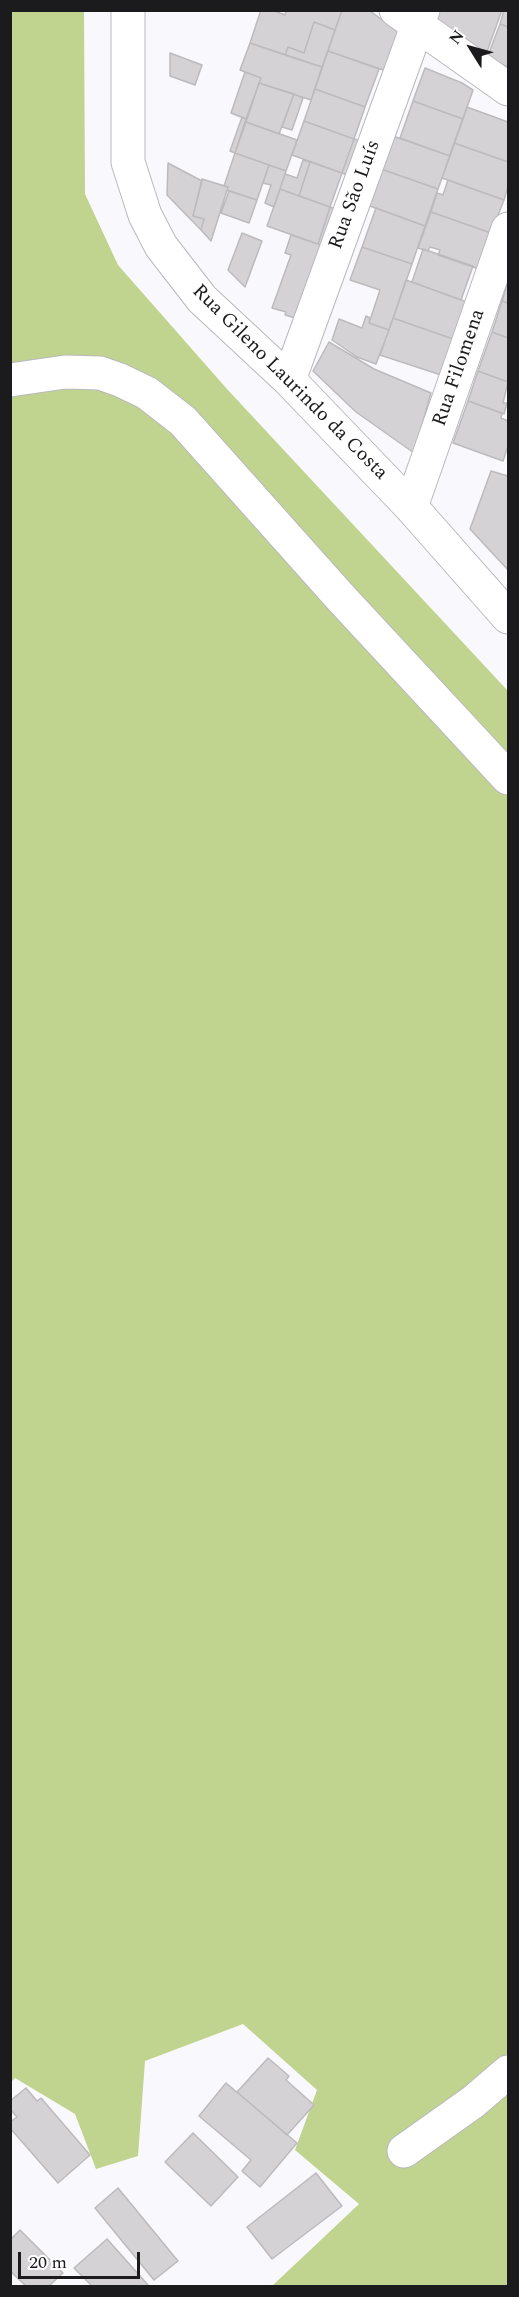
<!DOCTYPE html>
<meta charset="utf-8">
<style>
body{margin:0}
#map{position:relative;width:519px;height:2297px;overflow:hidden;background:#f9f9fd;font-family:Spectral,serif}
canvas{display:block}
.frame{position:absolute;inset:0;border:12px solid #1b1b1d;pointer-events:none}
.north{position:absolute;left:441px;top:18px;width:60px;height:60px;-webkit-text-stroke:4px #fff;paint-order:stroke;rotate:307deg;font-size:16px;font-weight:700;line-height:24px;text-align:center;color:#1b1b1d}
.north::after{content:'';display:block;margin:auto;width:21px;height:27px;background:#1b1b1d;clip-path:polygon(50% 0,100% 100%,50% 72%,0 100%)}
.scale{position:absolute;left:18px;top:2252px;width:122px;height:27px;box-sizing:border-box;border:3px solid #1b1b1d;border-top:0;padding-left:8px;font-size:18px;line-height:21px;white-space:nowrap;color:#1b1b1d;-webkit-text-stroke:4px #fff;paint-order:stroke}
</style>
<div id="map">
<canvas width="519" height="2297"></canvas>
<div class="frame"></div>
<div class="north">N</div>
<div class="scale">20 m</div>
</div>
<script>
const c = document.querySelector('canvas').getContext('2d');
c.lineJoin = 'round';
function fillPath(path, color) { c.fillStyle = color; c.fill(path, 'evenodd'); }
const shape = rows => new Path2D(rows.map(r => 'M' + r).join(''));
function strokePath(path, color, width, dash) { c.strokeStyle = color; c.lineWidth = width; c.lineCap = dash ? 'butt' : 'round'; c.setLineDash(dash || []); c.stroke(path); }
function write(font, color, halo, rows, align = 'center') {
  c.font = font + ' Spectral,serif'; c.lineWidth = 4.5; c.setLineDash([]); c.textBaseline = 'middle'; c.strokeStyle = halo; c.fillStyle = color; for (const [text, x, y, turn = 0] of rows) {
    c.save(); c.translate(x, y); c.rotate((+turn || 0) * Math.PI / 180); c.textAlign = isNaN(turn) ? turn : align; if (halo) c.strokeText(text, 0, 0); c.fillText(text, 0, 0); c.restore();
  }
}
const forest = shape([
 [84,10,85,194,118,265,227,389,508,691,508,2286,272,2286,359,2204,295,2150,317,2090,243,2024,145,2061,138,2156,96,2169,75,2114,15,2078,11,2082,10,11]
]);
const building = shape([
 [261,10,272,10,285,15,286,10,342,10,335,30,314,22,304,53,288,47,285,55,250,43,261,10],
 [342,10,369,10,402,35,389,72,328,51,342,10],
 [436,10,502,10,484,60,431,22,436,10],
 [504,10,508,10,508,27,500,24,504,10],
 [314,22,335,30,322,67,285,55,288,47,304,53,314,22],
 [500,24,508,27,508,67,487,58,500,24],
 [250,43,322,67,311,100,259,83,261,78,240,70,250,43],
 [328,51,379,69,365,107,315,89,328,51],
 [170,53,202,65,195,85,170,76,170,53],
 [425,68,462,83,473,90,463,119,413,101,425,68],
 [245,72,261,78,246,119,231,113,245,72],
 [259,83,294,94,279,134,246,122,259,83],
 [315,89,365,107,354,139,304,121,315,89],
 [294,94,303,98,292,130,282,127,294,94],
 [413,101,463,119,450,156,400,138,413,101],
 [467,107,508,122,508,162,454,143,467,107],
 [242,117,246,119,235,153,230,151,242,117],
 [304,121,354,139,342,173,292,155,304,121],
 [246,122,297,140,286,171,235,153,246,122],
 [390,135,450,156,438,189,378,168,390,135],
 [354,139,365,142,353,177,342,173,354,139],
 [454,143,508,162,508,186,504,200,442,178,454,143],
 [235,153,269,165,257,200,227,190,228,187,224,186,235,153],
 [303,160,310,162,299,196,280,189,285,174,297,178,303,160],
 [310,162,342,173,330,207,299,196,310,162],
 [168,163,202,181,193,216,204,219,201,230,167,195,168,163],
 [269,165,286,171,274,207,265,203,271,185,263,183,269,165],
 [378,168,438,189,425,226,367,205,378,168],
 [202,179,228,187,211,241,201,230,204,219,193,216,202,179],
 [448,180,504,200,491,233,431,212,437,193,443,195,448,180],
 [280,189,330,207,318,244,267,226,280,189],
 [229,191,257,200,249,223,221,213,229,191],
 [330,207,342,211,321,245,318,244,330,207],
 [376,208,425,226,412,264,362,247,376,208],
 [431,212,491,233,479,269,438,255,440,250,430,247,428,251,418,248,431,212],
 [242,233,262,241,245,287,228,270,242,233],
 [291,235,321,245,295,318,285,315,286,312,272,308,291,255,285,253,291,235],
 [362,247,412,264,389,330,369,323,380,290,350,280,362,247],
 [423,249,473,266,461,300,412,282,423,249],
 [406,280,467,302,453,339,393,318,406,280],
 [508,281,508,303,502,301,508,281],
 [502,301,508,303,508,338,492,332,502,301],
 [366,316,370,318,369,323,389,330,376,364,357,357,332,340,339,319,362,328,366,316],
 [393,318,453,339,441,375,380,355,393,318],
 [492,332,508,338,508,382,478,371,492,332],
 [329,342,374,369,431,393,414,453,356,412,313,371,329,342],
 [478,371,508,382,503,403,507,403,504,414,468,401,478,371],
 [468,401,502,413,501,418,508,421,508,446,503,461,453,443,468,401],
 [491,471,508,476,508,570,470,529,491,471],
 [268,2058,289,2076,286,2080,314,2105,287,2135,237,2092,268,2058],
 [226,2083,297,2143,260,2187,242,2171,251,2160,199,2116,226,2083],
 [26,2088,37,2101,41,2098,90,2155,58,2183,10,2128,10,2122,17,2117,10,2109,10,2101,26,2088],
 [193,2133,238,2177,211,2206,165,2162,193,2133],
 [316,2173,342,2206,272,2259,247,2227,316,2173],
 [118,2188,178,2261,154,2280,95,2208,118,2188],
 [20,2230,63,2273,49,2286,26,2286,10,2271,10,2240,20,2230],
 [107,2239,149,2286,92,2286,74,2268,107,2239]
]);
const minor = shape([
 [128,10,128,162,145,215,161,246,202,299,289,380,411,507,508,617],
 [396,10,508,89],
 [10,380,65,372,100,373,120,380,147,393,183,421,341,598,508,778],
 [289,380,423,10],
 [411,507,508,229],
 [404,2151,473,2102,508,2072]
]);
const streetNames = [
 ["Rua São Luís",356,195,-70],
 ["Rua Filomena",460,368,-71],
 ["Rua Gileno Laurindo da Costa",289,383,45]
];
fillPath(forest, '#c0d48f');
fillPath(building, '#d4d2d5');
strokePath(building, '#bcbabd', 1.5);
strokePath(minor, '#b9b9bc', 35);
strokePath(minor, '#fff', 33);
write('20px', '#1b1b1d', '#fff', streetNames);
</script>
